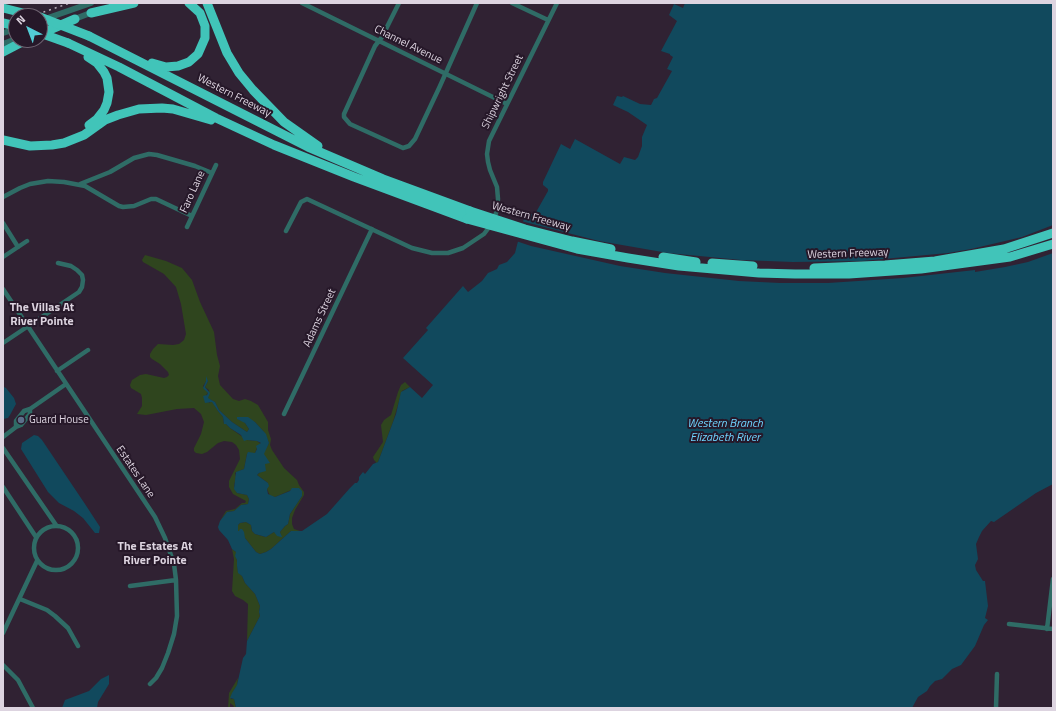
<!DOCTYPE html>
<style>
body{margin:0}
#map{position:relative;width:1056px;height:711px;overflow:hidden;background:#302233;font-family:"Titillium Web",sans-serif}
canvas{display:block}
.frame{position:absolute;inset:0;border:4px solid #ddd4e0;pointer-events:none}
.north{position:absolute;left:8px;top:8px;width:40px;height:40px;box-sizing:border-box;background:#261829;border:1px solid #6f6372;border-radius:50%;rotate:318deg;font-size:11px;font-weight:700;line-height:16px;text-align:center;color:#ddd4e0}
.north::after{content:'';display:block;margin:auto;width:14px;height:18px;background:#52ccd6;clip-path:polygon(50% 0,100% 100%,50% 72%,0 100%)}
</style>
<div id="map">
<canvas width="1056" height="711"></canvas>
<div class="frame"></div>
<div class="north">N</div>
</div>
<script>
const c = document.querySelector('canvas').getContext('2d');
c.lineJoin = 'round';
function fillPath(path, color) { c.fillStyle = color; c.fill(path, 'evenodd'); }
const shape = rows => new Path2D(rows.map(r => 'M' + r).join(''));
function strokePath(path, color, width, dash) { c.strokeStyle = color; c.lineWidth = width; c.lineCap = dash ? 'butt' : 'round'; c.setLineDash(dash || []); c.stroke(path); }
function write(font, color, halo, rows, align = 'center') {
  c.font = font + ' "Titillium Web",sans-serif'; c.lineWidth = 4; c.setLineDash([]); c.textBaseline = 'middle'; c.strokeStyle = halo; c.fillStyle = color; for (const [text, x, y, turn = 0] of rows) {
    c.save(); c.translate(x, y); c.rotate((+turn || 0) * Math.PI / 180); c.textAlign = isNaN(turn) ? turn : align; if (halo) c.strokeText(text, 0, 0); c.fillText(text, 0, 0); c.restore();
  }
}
const green = shape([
 [145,255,166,261,182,268,192,280,200,302,214,332,217,355,220,366,218,376,220,385,233,399,239,401,245,399,251,401,258,405,268,422,268,430,271,439,270,445,272,450,284,468,297,480,299,485,304,492,304,495,295,510,292,518,292,524,294,529,300,531,291,531,271,549,266,552,260,554,256,552,245,538,238,531,238,525,240,523,246,522,251,525,252,531,255,534,262,536,266,537,274,532,281,536,280,532,285,526,288,524,290,514,302,496,296,488,275,497,270,496,267,489,268,483,257,475,265,468,263,454,269,443,264,432,255,422,237,417,239,420,243,421,245,423,249,429,247,432,232,422,219,410,215,402,207,398,209,390,205,387,208,381,207,380,203,386,208,393,206,395,209,403,212,401,218,411,223,417,224,424,226,424,230,428,247,440,257,441,261,444,257,448,255,453,248,453,247,454,244,469,235,473,236,477,234,486,237,493,247,495,249,499,248,504,241,505,234,511,227,512,220,521,226,511,235,509,242,503,245,503,246,501,233,494,229,487,229,481,240,459,239,450,236,445,232,442,224,441,218,443,207,452,202,454,196,453,194,451,194,448,201,434,204,422,201,414,194,408,177,409,146,415,137,414,142,406,142,398,141,394,131,388,130,385,132,380,140,375,146,374,164,378,167,377,169,375,168,372,160,364,152,359,150,357,150,354,153,349,158,344,173,345,179,344,184,340,186,334,181,304,176,287,164,274,143,262,142,260],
 [405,382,410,387,402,391,393,422,378,462,375,464,376,462,374,460,373,457,383,442,381,425,384,420,391,415,398,392,401,385],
 [232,549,236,552,238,572,242,576,245,583,255,594,260,606,259,612,260,616,247,641,248,604,243,600,235,596,232,591,234,559],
 [238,678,237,686,234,690,231,699,234,699,236,708,233,708,234,706,230,703,230,708,228,708,229,693]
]);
const water = shape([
 [685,3,1053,3,1053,484,1036,493,994,522,991,521,982,531,979,537,976,544,978,559,975,565,976,570,983,581,985,581,988,606,985,618,988,620,984,625,975,646,961,665,952,669,942,679,935,681,930,686,927,691,918,697,912,708,236,708,234,699,230,698,232,693,237,685,243,658,246,654,247,641,260,616,259,612,260,606,255,594,245,583,242,576,238,573,237,566,237,560,235,556,236,552,232,549,228,540,219,530,218,527,220,521,227,512,234,511,241,505,248,504,249,499,247,495,237,493,234,489,236,472,244,469,247,454,248,452,255,453,257,449,256,446,261,443,257,441,247,440,244,441,241,435,230,428,226,424,224,424,223,417,218,411,212,402,205,403,203,396,207,395,208,393,203,388,206,381,206,376,208,381,205,387,210,393,208,398,215,402,219,410,232,422,247,432,249,429,245,423,237,419,237,417,248,417,255,422,266,434,269,443,264,454,270,463,265,464,266,471,259,473,257,475,268,483,269,486,267,489,268,494,275,497,290,491,292,488,299,488,302,491,302,496,290,514,288,524,285,526,280,532,282,537,281,537,277,536,274,532,266,537,255,534,252,531,251,525,246,522,240,523,238,525,238,531,239,531,240,529,242,529,244,532,245,538,256,552,260,554,266,552,271,549,291,531,302,531,327,514,350,488,355,483,357,483,359,480,359,477,363,472,365,474,373,464,378,462,396,414,401,392,410,387,422,398,433,385,403,358,428,330,426,328,463,286,468,292,482,281,488,273,497,269,499,265,507,262,515,253,525,214,535,214,548,191,548,189,543,185,543,182,561,144,570,149,575,139,620,164,624,157,635,160,638,157,642,146,642,137,647,125,628,112,613,105,617,96,622,97,623,96,640,104,651,105,654,99,657,98,672,71,667,69,673,57,670,55,670,54,661,51,677,21,669,15,674,4,683,8],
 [4,387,6,388,14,398,16,404,10,415,8,418,3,419,3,388],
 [34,435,38,436,42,440,85,504,100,527,99,533,95,533,83,518,74,511,59,503,48,492,21,449,22,443],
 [109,675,109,684,98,702,97,708,62,708,65,700,89,691,101,679]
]);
const pier = shape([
 [521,221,599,241,668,253,741,260,793,262,862,261,948,253,971,249,1022,237,1053,225,1053,253,1028,262,1005,267,975,272,975,270,903,278,828,283,780,283,739,281,665,273,620,266,531,246,516,241]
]);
const minor = shape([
 [302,3,507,104],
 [399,3,382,37,375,46,344,114,344,117,350,124,403,148,409,146,415,139,440,86,477,3],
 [512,3,548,20],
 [80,184,110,172,134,158,149,154,157,155,195,166,212,173],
 [3,197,20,188,30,184,48,181,64,182,85,186,119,206,123,207,134,206,151,199,156,199,192,216],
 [494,219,497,210,498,199,497,187,490,170,488,162,487,154,489,141,557,3],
 [3,223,18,247],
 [187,227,216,165],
 [286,231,301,202,307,199,412,248,432,253,448,253,463,248,484,234,490,226],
 [3,257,27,241],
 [3,289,155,517,165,538,174,564,176,580,177,616,174,634,168,653,162,668,156,678,150,684],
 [3,343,79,292,82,287,83,280,82,275,77,270,71,266,58,263],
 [57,371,88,350],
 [284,414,372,229],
 [16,427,16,421,24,411,30,409,66,384],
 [3,437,16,427,21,425,30,414,30,409],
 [3,448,56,525],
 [3,487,36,537],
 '34 548a22 22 0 1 1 44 0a22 22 0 1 1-44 0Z',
 [130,586,176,580],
 [20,599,47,610,55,616,68,628,78,646],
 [1009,624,1053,629],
 [1047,629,1053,579],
 [3,633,37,561],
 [3,665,18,680,33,708],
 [996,708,997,674]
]);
const tertiary = shape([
 [45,19,91,3],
 [72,20,93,12],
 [3,33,16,29],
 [3,44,16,39]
]);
const motorway = shape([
 [207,3,227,53,239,73,253,90,284,122,318,146],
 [91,13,134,3],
 [40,34,75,19],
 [89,36,308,147,383,179,470,211],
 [68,43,119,67,216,118,274,145,354,177,467,219],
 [3,52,26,40],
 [88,57,97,63,104,72,107,78,109,92,107,103,104,110,97,119,89,125],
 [152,63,166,67,178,66,189,62,198,54,205,38,205,26,200,13,189,3],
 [3,140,30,146,52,145,64,143,84,135,105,120,118,115,139,109,162,108,173,109,211,120]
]);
const rail = shape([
 [32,16,70,3],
 [3,26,16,22]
]);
const motorwayBridge = shape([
 [3,8,35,16],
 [40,17,89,36],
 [3,23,16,26],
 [40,33,68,43],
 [470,211,525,229,572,241,611,249],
 [467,219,577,249,628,258,679,266,759,273,795,274,849,274,921,269,1010,257,1053,244],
 [663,257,696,262],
 [712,263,753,266],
 [814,268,885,265,935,261,1004,249,1053,233]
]);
const markers = [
 [21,420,4,"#5c6f8a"]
];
const streetNames = [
 ["Channel Avenue",408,45,26],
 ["Shipwright Street",503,92,-64],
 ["Western Freeway",234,96,27],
 ["Faro Lane",193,192,-65],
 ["Western Freeway",531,217,16],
 ["Western Freeway",848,254,-2],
 ["Adams Street",320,318,-65],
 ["Estates Lane",135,472,56]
];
const poiNames = [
 ["Guard House",29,420]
];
const neighbourhoodNames = [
 ["The Villas At",42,308],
 ["River Pointe",42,322],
 ["The Estates At",155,547],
 ["River Pointe",155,561]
];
const waterNames = [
 ["Western Branch",725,424],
 ["Elizabeth River",725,438]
];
fillPath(green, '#2f451e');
fillPath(water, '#11495d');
fillPath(pier, '#302233');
strokePath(minor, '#2f6c66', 4.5);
strokePath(tertiary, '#2f6c66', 6);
strokePath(motorway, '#41c4b9', 9);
strokePath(rail, '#b5abb8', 1.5, [2, 4]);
strokePath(motorwayBridge, '#41c4b9', 9);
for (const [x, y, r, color] of markers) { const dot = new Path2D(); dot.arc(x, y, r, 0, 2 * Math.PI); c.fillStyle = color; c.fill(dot); strokePath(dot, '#261829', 1.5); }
write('11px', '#ddd4e0', '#261829', streetNames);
write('11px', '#ddd4e0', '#261829', poiNames, 'left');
write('bold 12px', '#ddd4e0', '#261829', neighbourhoodNames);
write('italic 12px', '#6ed4fe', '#261829', waterNames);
</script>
